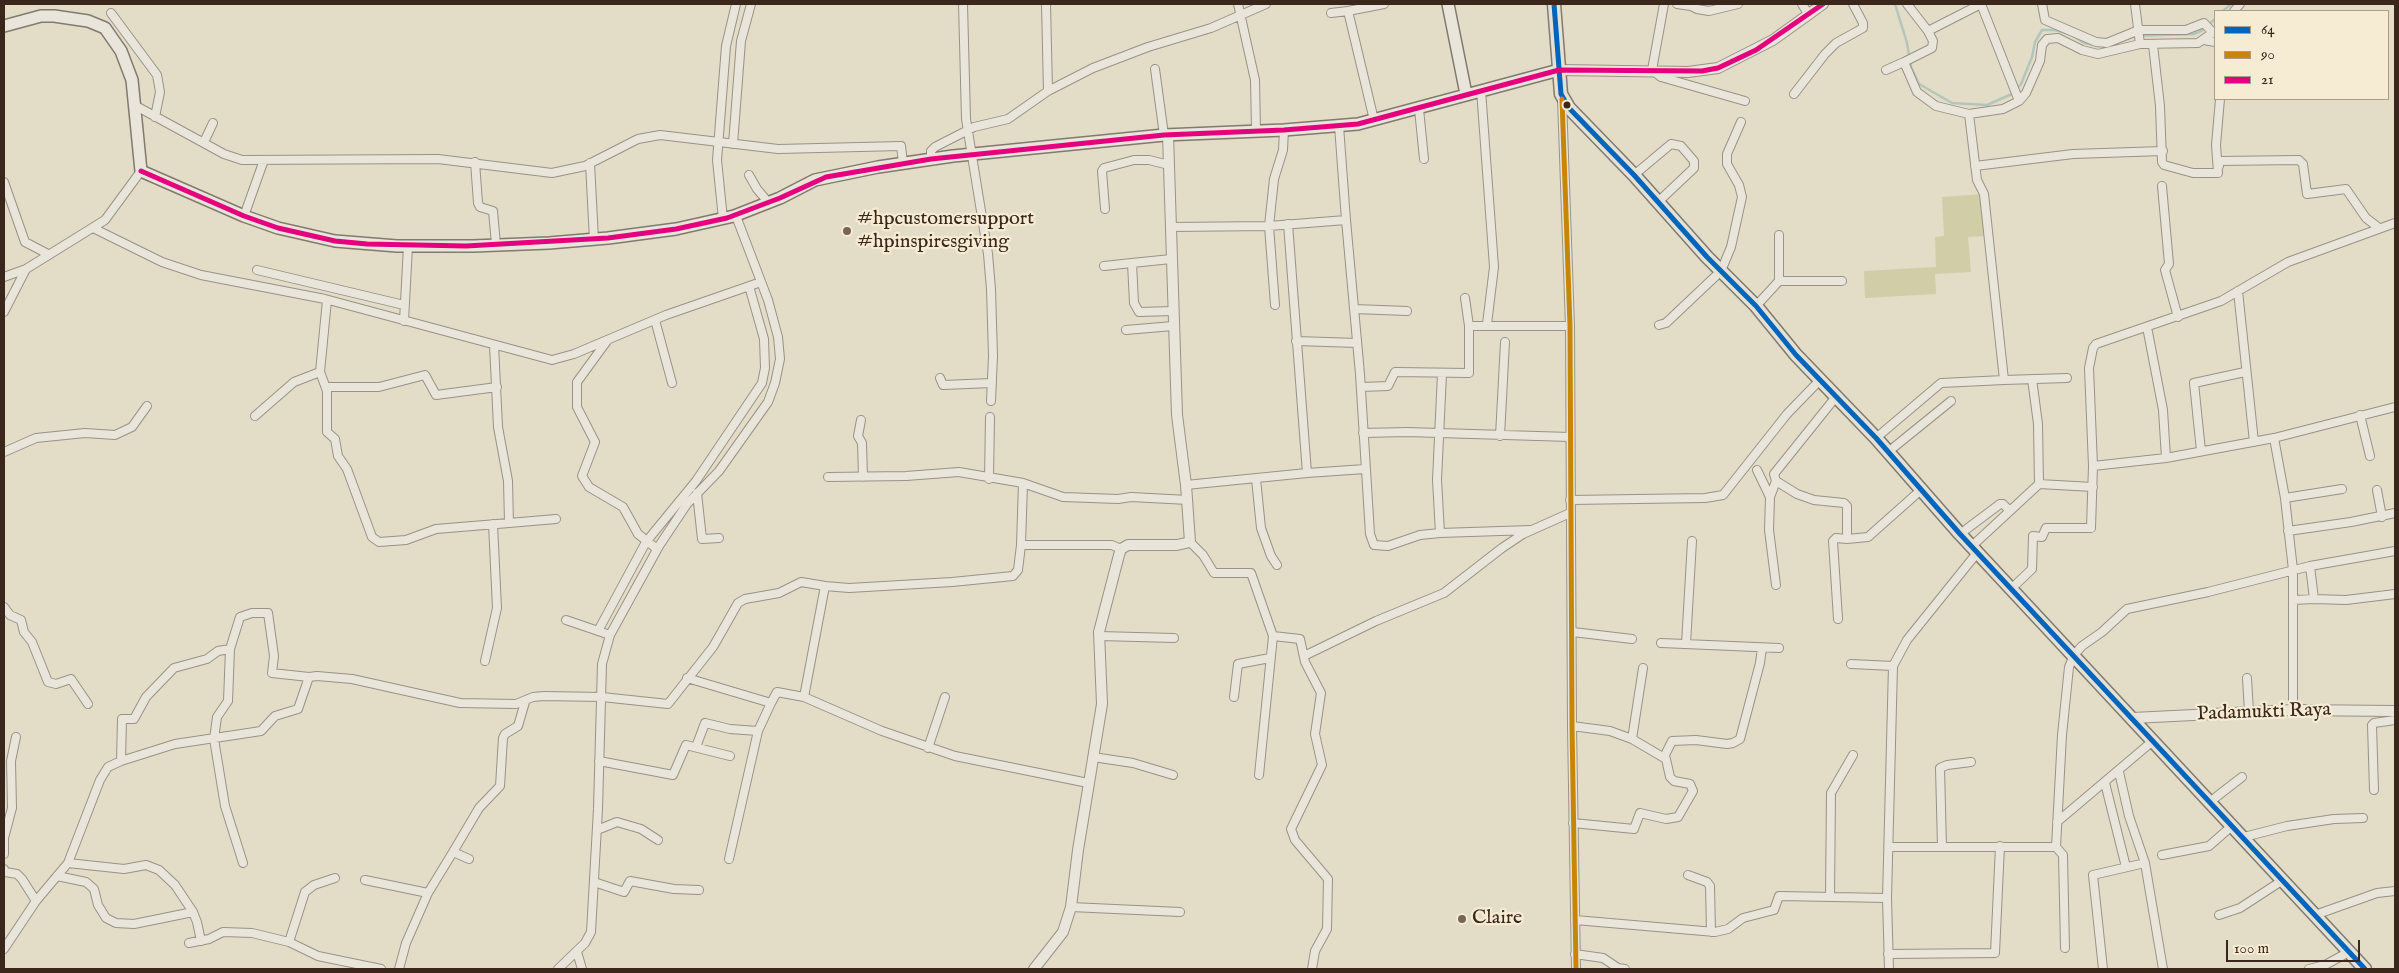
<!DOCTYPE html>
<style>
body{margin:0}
#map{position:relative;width:2399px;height:973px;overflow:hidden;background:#e3dcc7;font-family:"IM FELL English",serif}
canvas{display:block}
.frame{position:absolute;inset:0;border:5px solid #3b261c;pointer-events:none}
.legend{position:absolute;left:2214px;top:10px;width:175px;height:90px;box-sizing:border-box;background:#f5ecd3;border:1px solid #ab9d8a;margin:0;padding:6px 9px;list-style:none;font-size:15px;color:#3b261c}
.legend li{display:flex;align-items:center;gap:10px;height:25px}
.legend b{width:25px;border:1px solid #ab9d8a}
.scale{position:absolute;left:2226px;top:940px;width:134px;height:22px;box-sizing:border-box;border:2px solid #3b261c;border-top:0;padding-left:6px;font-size:15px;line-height:18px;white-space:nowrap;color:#3b261c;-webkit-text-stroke:4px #f5ecd3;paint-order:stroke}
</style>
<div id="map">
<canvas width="2399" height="973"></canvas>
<div class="frame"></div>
<ul class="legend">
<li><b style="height:6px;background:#0065bd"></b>64</li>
<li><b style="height:6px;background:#c88607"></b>90</li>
<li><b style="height:6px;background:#e5007d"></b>21</li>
</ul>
<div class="scale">100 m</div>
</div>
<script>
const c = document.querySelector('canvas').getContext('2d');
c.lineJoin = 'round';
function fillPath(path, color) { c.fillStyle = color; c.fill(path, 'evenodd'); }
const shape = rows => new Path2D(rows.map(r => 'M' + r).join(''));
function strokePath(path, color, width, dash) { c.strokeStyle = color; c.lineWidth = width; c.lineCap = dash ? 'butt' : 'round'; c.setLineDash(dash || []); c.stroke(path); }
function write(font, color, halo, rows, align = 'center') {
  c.font = font + ' "IM FELL English",serif'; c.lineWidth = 4.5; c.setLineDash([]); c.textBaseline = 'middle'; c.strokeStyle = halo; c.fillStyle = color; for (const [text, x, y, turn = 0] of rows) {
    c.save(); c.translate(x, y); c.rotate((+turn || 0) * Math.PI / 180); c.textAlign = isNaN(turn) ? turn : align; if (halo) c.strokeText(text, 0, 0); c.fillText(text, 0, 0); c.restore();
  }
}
const green = shape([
 [1984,194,1986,236,1968,237,1971,272,1935,274,1936,294,1865,298,1864,271,1936,267,1935,237,1944,236,1942,197]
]);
const stream = shape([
 [1895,4,1907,43,1911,67,1919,84,1952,103,1987,105,2012,94,2021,84,2032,57,2035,42,2042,30,2054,30,2070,34,2084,43,2100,46],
 [2223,11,2231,4],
 [2111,45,2135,36,2194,34,2201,31,2215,19]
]);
const minor = shape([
 [963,4,966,119,988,254,991,289,993,356,991,401],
 [1046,4,1048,91],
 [1238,4,1255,80,1256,130],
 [1664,4,1652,70,1661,77,1745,101],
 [1677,4,1691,6],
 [1690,4,1691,6,1697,9,1709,11,1738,4],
 [1802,4,1809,15],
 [1907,4,1928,31,1981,4],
 [1981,4,2019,101],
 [2042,4,2045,20,2096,42,2107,43,2139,30,2186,30,2204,23,2213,33],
 [2135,4,2140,44],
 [1348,11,1384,4],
 [2234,11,2240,4],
 [111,13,157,75,160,92,155,117],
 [1331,13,1348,11,1374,120],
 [1928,31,1933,41,1932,48,1904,62,1917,92,1936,106,1969,114,2003,109,2019,101,2026,93,2040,61,2042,45,2047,39,2058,38,2082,50,2098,54,2140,44,2198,43,2215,31],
 [2204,40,2215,42],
 [2153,45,2160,106,2162,162,2164,165,2193,173,2218,173,2216,145,2220,99],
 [1155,69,1164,135],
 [1886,70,1904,62],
 [1481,90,1494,267,1487,324],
 [1794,94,1825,54,1836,43,1863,28,1863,23,1853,4],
 [1562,99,1570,326,1572,726,1576,969],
 [136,106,224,154,242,160,438,159,552,173,585,166,638,139,660,135,778,149,901,146,903,163],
 [1419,109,1424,159],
 [1284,130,1283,150,1274,179,1269,226,1346,220,1339,126],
 [204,142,213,123],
 [733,144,741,41,751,4],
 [931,159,931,151,935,147,974,127,1008,119,1048,91,1093,68,1148,47,1211,28,1266,4],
 [475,162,478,203,480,207,493,211,496,245],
 [590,163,594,240],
 [1975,166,2073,154,2163,151],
 [2219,166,2219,161,2299,160,2303,164,2307,194,2346,189,2366,218,2379,228],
 [749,175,757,189,768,202],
 [1634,175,1671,144,1681,146,1694,161,1694,168,1658,202],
 [4,182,25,242,48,254],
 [2162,186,2169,264,2165,270,2178,317],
 [1105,209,1102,171,1104,168,1134,160,1149,160,1169,165],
 [244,216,264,160],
 [723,219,717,160,726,46,736,4],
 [1346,220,1360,374,1370,534,1374,545,1388,546,1420,535,1440,533,1437,480,1442,374],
 [1171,227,1269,226,1275,305],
 [93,228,162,262,201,275,325,299,552,360,574,354,666,315,761,282],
 [1779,235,1779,281],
 [1171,259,1132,263,1134,303,1139,312,1173,311],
 [1104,266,1132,263],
 [257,270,404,305],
 [4,277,26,269,105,220,141,171],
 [2238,291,2254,442],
 [327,300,320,372,327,391,327,432,335,439,338,456,347,469,372,537,379,542,406,540,436,529,509,523,508,481,498,427,494,345],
 [1756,306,1779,281,1842,281],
 [1354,309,1407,311],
 [4,312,26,269],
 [655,320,672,383],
 [404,321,408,246],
 [1659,325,1666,323,1721,271,1731,247,1742,197,1739,185,1727,164,1727,154,1741,122],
 [1469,326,1570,326],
 [2147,327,2163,410,2166,458],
 [1126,330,1173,326],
 [607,341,577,382,577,407,595,442,582,476,589,487,623,507,638,534,657,549],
 [1296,341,1357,343],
 [940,378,943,385,992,383],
 [2032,379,2038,424,2039,484],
 [2004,380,2067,378],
 [327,387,379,387,425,375,436,395,497,387],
 [1361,387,1388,386,1395,372,1469,373,1469,326,1465,298],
 [2360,415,2370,456],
 [255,416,294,382,320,372],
 [861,420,858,436,862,443,863,477],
 [1363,433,1407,432,1570,437],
 [1500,436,1505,342],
 [1876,438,1941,383,2004,380,1984,194,1977,180,1969,114],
 [2274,438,2395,407],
 [2201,451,2194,383,2245,372],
 [4,452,36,438,85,433,115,435,132,427,147,406],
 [1888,452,1951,401],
 [1757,470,1770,497],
 [1307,473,1365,469],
 [828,477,906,476,959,472,1023,483,1063,497,1118,499,1131,497,1188,500],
 [989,479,990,417],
 [1256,479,1261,528,1271,556,1277,565],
 [1776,481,1797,494,1814,500,1844,503,1847,506,1847,539,1836,538,1833,541,1838,619],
 [1186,485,1307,473,1288,224],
 [2377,490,2382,517],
 [697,493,702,539,719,538],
 [2285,498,2274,438,2166,458,2093,466,2089,368,2093,348,2096,344,2221,301,2288,262,2395,223],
 [1570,500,1705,498,1723,495,1787,414,1819,381],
 [509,523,556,519],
 [2288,531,2351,522,2395,513],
 [1440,533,1531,530],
 [1960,534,2000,504,2003,504,2010,511],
 [1847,539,1868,537,1922,489],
 [1190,542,1203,555,1214,573,1251,573,1273,636,1300,639,1305,662,1321,693,1315,734,1322,765,1291,829,1295,840,1328,879,1327,929,1315,951,1312,969],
 [1021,545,1023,483],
 [1972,546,2039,484,2093,487],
 [2310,566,2314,599,2346,600,2395,594],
 [1776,585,1769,530,1770,497,1776,481,1774,474,1835,398],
 [825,586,849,588,952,582,1013,576,1018,570,1021,545,1112,545,1121,549],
 [2011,589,2032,569,2033,536,2042,537,2046,528,2091,528,2093,466],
 [2293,600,2314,599],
 [4,607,10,615,21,620,24,632,32,642,48,682,56,684,71,679,88,704],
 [566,620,610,635],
 [598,631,646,542,696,481,762,383,765,368,764,339,749,286],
 [1573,632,1632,639],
 [1099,636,1174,638],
 [1661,643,1779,648],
 [1686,644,1692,541],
 [1304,656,1376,621,1444,593,1502,548,1523,534,1570,513],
 [485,661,497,608,493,524],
 [1851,664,1893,666],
 [687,678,771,703,777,692,804,697],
 [2247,678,2249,712],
 [1234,697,1238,664,1270,658],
 [2293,710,2293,570,2285,498,2342,489],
 [1572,726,1610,731,1632,739,1666,759,1670,777,1674,781,1690,784,1693,791,1678,817,1666,819,1640,813,1634,829,1573,823],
 [1632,739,1643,668],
 [696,747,705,723,730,729,758,731,771,703],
 [928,748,945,697],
 [1093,757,1133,763,1173,775],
 [1664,757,1672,741,1696,740,1727,744,1733,743,1740,739,1760,663,1762,648],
 [121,761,122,719,134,719,146,697,174,668,207,659,218,651,230,649],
 [599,761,673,775,686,745,730,756],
 [2119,772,2129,816,2145,863,2163,969],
 [1259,775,1273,636],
 [2105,783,2126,867],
 [2374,790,2372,725,2374,723,2395,720],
 [2211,801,2242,777],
 [2057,822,2154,740],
 [597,830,617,822,641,829,658,840],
 [2244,837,2287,826,2334,819,2363,818],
 [1889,847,2056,847,2062,735,2069,667,2074,655,2082,646,2102,632,2127,609,2208,592,2310,566,2395,551],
 [1942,847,1940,768,1947,765,1971,762],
 [2056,847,2063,855,2065,948],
 [453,852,479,808,500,786,503,738,505,734,518,726,525,702],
 [4,854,4,838,12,808,11,761,16,737],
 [2162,855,2209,846,2233,825],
 [729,859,758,731],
 [68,863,124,869,146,865,159,870,175,885,193,912,197,922,201,941],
 [243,863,225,806,214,739,217,717,228,701,230,649,240,617,252,613,268,613,274,656,272,673,309,677],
 [4,869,5,872,17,874,22,879,36,901],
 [1688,875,1707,882,1710,886,1711,932],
 [57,876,86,882,94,889,98,905,106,918,116,923,134,924,193,912],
 [365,880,428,893,406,943,399,969],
 [594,882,624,892,630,881,674,889,699,890],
 [428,893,453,852,469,859],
 [1830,897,1831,793,1853,755],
 [1071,907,1180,912],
 [2219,915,2240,908,2283,880],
 [2315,915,2377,893,2395,891],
 [1575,920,1715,932,1728,929,1743,918,1774,910,1779,896,1887,898],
 [289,942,305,892,314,885,335,878],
 [189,943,209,939,223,932,252,933,289,942,318,956,381,969],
 [4,949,36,901,68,863,100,780,108,767,121,761,175,744,261,731,275,716,298,709,309,677,317,676,352,679,460,703,516,704,533,697,544,696,602,697,668,704,713,647,738,603,745,599,779,593,801,582,825,586,804,697,882,731,955,756,1088,783],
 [577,952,582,969],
 [1575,954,1603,958,1618,968,1625,969],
 [1888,954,1995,953,2000,846],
 [558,969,585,943,591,932,598,809,602,664,610,635,659,546,687,504,719,471,768,402,775,383,780,359,778,337,768,300,736,216],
 [1889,969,1887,898,1893,666,1907,640,1977,553],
 [2103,969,2093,875,2145,863],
 [2309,969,2325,965,2349,952]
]);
const tertiary = shape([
 [1559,70,1688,72,1718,68,1773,40,1823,4],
 [2133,718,2293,710,2395,711],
 [1034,969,1063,932,1071,907,1078,850,1102,704,1099,632,1119,555,1121,549,1128,545,1177,545,1190,542,1186,485,1177,415,1168,135]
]);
const secondary = shape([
 [1448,4,1466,94],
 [4,26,41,16,54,16,88,21,105,28,121,51,132,80,141,171,244,216,278,228,335,241,397,246,473,246,549,243,608,238,676,229,734,216,780,198,815,180,878,167,953,156,1164,135,1284,130,1358,124,1559,70]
]);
const primary = shape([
 [1554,4,1561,94,1569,108,1634,175,1707,257,1756,306,1796,355,1876,438,1960,534,2365,969]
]);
const bus1 = shape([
 [1554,4,1561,94,1569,108,1634,175,1707,257,1756,306,1796,355,1876,438,1960,534,2365,969]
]);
const bus2 = shape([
 [1562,99,1570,326,1572,726,1576,969]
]);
const bus3 = shape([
 [141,171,244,216,278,228,335,241,367,244,466,246,608,238,676,229,727,218,780,198,826,177,931,159,1164,135,1284,130,1358,124,1559,70,1702,71,1718,68,1756,50,1823,4]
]);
const markers = [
 [1567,105,4.5,"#3b261c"],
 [847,231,5,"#766658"],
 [1462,919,5,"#766658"]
];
const poiNames = [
 ["#hpcustomersupport",857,220],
 ["#hpinspiresgiving",857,243],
 ["Claire",1472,919]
];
const streetNames = [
 ["Padamukti Raya",2264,713,-2]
];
fillPath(green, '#d0cda7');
strokePath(stream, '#b3c6be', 2.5);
strokePath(minor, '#999286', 10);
strokePath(tertiary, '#999286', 12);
strokePath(secondary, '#817a6e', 14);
strokePath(primary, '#817a6e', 15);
strokePath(minor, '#e9e5db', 8);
strokePath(tertiary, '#e9e5db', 10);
strokePath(secondary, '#e9e5db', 11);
strokePath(primary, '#e5e1d5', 12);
strokePath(bus1, '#0065bd', 5);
strokePath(bus2, '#c88607', 5);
strokePath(bus3, '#e5007d', 5);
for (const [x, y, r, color] of markers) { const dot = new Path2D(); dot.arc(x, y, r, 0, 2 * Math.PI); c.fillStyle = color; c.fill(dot); strokePath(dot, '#f5ecd3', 2); }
write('20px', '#3b261c', '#f5ecd3', poiNames, 'left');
write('20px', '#3b261c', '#f5ecd3', streetNames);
</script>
